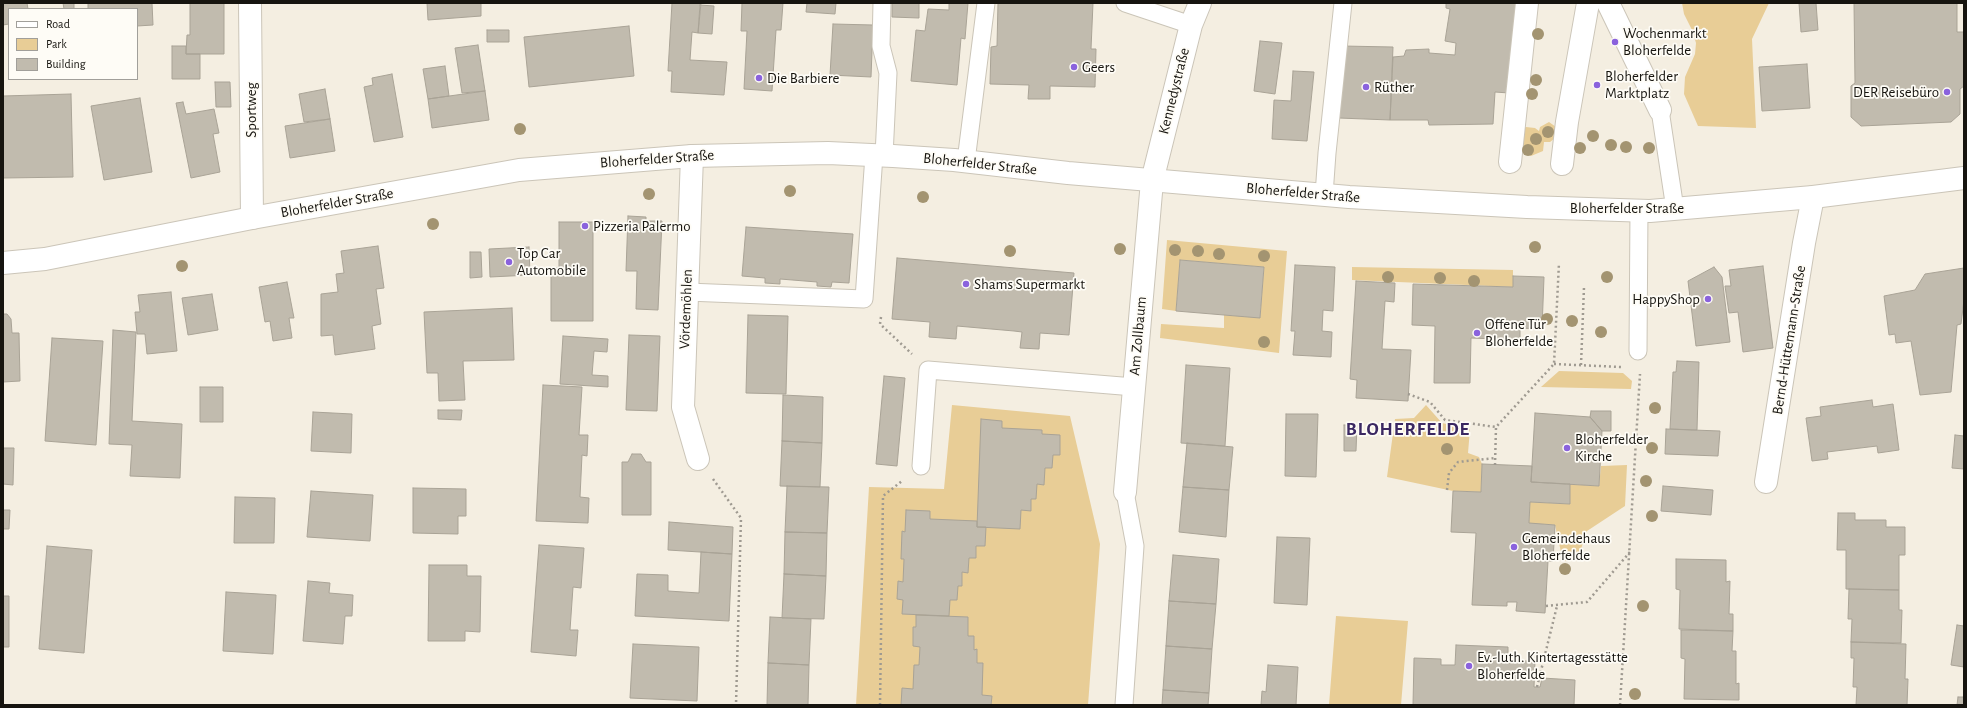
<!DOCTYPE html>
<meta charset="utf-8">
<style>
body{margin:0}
#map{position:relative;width:1967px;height:708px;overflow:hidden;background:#f4eee1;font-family:"Alegreya Sans",sans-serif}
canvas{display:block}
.frame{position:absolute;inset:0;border:4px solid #16140f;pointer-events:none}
.legend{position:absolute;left:8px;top:8px;width:130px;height:72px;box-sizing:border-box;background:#fefcf6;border:1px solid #a19f9a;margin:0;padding:5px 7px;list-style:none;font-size:12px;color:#16140f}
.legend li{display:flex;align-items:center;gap:8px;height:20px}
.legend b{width:20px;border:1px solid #a19f9a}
</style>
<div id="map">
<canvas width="1967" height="708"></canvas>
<div class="frame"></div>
<ul class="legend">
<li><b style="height:5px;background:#fff"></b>Road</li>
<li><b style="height:11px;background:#e8cd96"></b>Park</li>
<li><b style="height:11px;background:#c1bbae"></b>Building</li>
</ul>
</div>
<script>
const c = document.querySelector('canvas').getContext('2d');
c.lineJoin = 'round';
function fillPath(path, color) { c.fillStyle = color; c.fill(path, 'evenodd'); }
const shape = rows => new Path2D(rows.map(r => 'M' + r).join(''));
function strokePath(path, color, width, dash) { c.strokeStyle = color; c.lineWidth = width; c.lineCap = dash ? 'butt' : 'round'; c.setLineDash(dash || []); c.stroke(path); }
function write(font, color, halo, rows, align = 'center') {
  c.font = font + ' "Alegreya Sans",sans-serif'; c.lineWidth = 3.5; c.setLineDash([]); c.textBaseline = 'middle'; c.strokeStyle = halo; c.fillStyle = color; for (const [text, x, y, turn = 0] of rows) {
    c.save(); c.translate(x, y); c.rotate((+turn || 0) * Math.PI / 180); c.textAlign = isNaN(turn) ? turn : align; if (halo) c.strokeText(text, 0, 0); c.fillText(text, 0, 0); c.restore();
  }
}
const green = shape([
 [1682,3,1769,3,1752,39,1756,128,1698,126,1684,94,1685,77,1695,54,1696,43,1692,30,1684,14],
 [1549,122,1556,127,1554,139,1550,142,1544,142,1543,151,1531,156,1518,150,1521,129,1526,127,1535,128,1539,131,1540,127],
 [1167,240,1287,251,1279,353,1160,338,1161,324,1224,328,1224,315,1260,317,1264,267,1180,260,1176,311,1162,309],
 [1352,267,1513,270,1513,287,1352,280],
 [1559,371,1623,373,1632,381,1631,389,1541,387],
 [952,405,1070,416,1100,544,1088,705,856,705,869,487,944,489],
 [1426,405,1442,423,1470,429,1468,453,1479,457,1482,464,1481,492,1453,491,1387,477,1395,419,1414,418],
 [1627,465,1625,506,1587,531,1577,561,1563,561,1555,525,1529,524,1530,502,1569,504,1570,484,1599,486,1601,466],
 [1336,616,1408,621,1401,705,1329,705]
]);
const building = shape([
 [3,3,27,3,28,9,9,9,9,24,3,25,3,3],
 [63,3,74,3,74,9,64,9,63,3],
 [88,3,152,3,153,25,137,26,137,9,88,9,88,3],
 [190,3,224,3,224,54,186,54,187,35,190,35,190,3],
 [427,3,481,3,481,16,428,20,427,3],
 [672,3,701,3,698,33,692,32,690,60,727,62,724,95,671,92,672,71,668,71,672,3],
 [742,3,783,3,781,30,776,30,772,91,744,89,747,31,741,31,742,3],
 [807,3,836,3,835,14,806,12,807,3],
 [892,3,919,3,919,18,892,17,892,3],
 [949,3,968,3,965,39,961,38,957,85,911,81,916,30,925,31,928,9,949,10,949,3],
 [998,3,1093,3,1091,49,1096,49,1095,87,1050,86,1050,99,1028,99,1029,85,990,84,991,47,997,46,998,3],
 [1446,3,1518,3,1509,93,1495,92,1493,124,1429,125,1428,120,1390,120,1393,57,1404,56,1406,50,1429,49,1429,53,1455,55,1456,43,1445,41,1450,9,1446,8,1446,3],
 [1799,3,1816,3,1818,30,1801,32,1799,3],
 [1842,3,1957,3,1957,32,1964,32,1964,86,1960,89,1960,114,1951,122,1861,126,1851,117,1851,86,1855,83,1854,3,1842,3],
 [700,5,714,6,712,34,698,33,700,5],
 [833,24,873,25,871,77,830,75,833,24],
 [629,26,634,76,529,87,524,37,629,26],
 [487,30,509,30,509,42,487,42,487,30],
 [1260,41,1282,43,1275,94,1254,91,1260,41],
 [478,45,485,91,462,93,455,48,478,45],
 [172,46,186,46,186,54,200,54,200,79,172,79,172,46],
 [1342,46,1393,47,1390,120,1339,118,1342,46],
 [1807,64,1810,108,1762,111,1759,67,1807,64],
 [445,66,449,96,428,99,423,69,445,66],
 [1293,71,1314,72,1307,141,1272,139,1274,100,1291,101,1293,71],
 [392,74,403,137,374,142,364,87,373,85,372,78,392,74],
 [215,82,230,82,231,107,216,107,215,82],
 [325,89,330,119,304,122,299,94,325,89],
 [485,91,489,120,432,128,428,99,485,91],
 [71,94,73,177,3,178,3,96,71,94],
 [140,98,152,172,104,180,91,106,140,98],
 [183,102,186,114,214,109,219,133,213,134,220,172,191,178,176,103,183,102],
 [330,119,335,151,290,158,285,126,330,119],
 [628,216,646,217,646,221,662,221,658,310,636,309,637,271,626,271,628,216],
 [559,222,593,222,593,321,551,321,551,268,559,268,559,222],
 [746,227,853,234,849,283,832,282,831,287,817,286,817,282,780,279,780,284,765,283,765,278,742,276,746,227],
 [378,246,384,288,376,289,381,324,372,326,375,349,335,355,333,335,321,336,321,294,338,292,336,274,344,273,341,251,378,246],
 [529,247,530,275,490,277,489,249,529,247],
 [470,252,481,252,482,277,470,278,470,252],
 [897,258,1074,273,1069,335,1040,333,1039,349,1020,348,1022,332,1014,331,957,326,956,339,929,337,930,322,892,319,897,258],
 [1180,260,1264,267,1260,318,1176,311,1180,260],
 [1295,265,1335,267,1333,311,1323,310,1322,331,1332,332,1331,357,1293,355,1295,331,1291,331,1295,265],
 [1763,266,1773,348,1743,352,1738,312,1729,313,1725,286,1731,286,1729,270,1763,266],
 [1714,267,1722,277,1730,342,1696,346,1688,281,1714,267],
 [1964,268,1964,300,1961,324,1957,325,1951,392,1920,395,1911,341,1896,343,1895,334,1889,335,1884,296,1915,290,1925,274,1964,268],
 [1513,276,1544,277,1542,329,1520,328,1520,340,1471,338,1470,383,1434,383,1435,326,1412,325,1413,284,1513,287,1513,276],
 [1356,281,1395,283,1394,302,1385,301,1382,349,1411,350,1408,401,1356,398,1357,380,1350,379,1356,281],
 [287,282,294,318,289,318,292,338,273,341,270,321,265,322,259,287,287,282],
 [171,292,177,351,147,354,145,334,137,334,135,312,140,312,138,295,171,292],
 [212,294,218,330,188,335,182,298,212,294],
 [512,308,514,360,463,361,465,400,439,401,438,373,427,373,424,312,512,308],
 [3,314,7,314,11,319,12,333,19,333,20,381,3,382,3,314],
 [748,315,788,316,786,394,746,393,748,315],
 [113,330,136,332,132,421,182,424,180,478,130,476,132,445,109,444,113,330],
 [629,335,660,336,657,411,626,410,629,335],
 [563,336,608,339,607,352,594,351,592,375,608,376,608,387,560,384,563,336],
 [52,338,103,341,96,445,45,441,52,338],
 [1677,361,1699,362,1697,430,1670,429,1673,372,1676,372,1677,361],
 [1186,365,1230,368,1225,446,1181,443,1186,365],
 [884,376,905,378,897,466,876,464,884,376],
 [543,385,582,387,579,435,588,435,587,456,582,455,580,497,589,498,588,523,536,521,543,385],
 [200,387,223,387,223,422,200,422,200,387],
 [783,395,823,397,822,443,782,441,783,395],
 [1872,400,1873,407,1893,404,1899,450,1878,453,1877,446,1827,452,1828,459,1812,461,1806,418,1821,416,1820,407,1872,400],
 [438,410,462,410,461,420,438,419,438,410],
 [1591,411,1611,411,1611,431,1602,431,1590,417,1591,411],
 [313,412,352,414,351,453,311,451,313,412],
 [1535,413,1590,417,1602,431,1599,486,1531,482,1535,413],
 [1286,414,1318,414,1316,477,1285,476,1286,414],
 [981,419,1002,421,1002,428,1042,430,1042,434,1060,435,1060,455,1053,455,1052,468,1045,468,1044,485,1037,484,1036,499,1031,499,1031,511,1021,510,1020,529,977,527,981,419],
 [1344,425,1357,425,1356,451,1344,451,1344,425],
 [1666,429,1720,431,1718,456,1665,454,1666,429],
 [1955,435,1964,436,1964,469,1952,468,1955,435],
 [782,441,822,443,820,487,780,486,782,441],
 [1187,443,1233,447,1229,490,1183,487,1187,443],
 [3,448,14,448,13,485,3,484,3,448],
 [632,454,641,454,646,462,651,462,651,515,622,515,622,462,628,462,632,454],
 [1482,464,1532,466,1531,482,1570,484,1570,504,1530,502,1529,523,1555,525,1553,561,1548,561,1545,613,1516,611,1517,602,1507,602,1507,606,1472,605,1476,533,1451,532,1453,491,1481,492,1482,464],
 [787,486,829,487,827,533,785,532,787,486],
 [1663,486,1713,490,1711,515,1661,511,1663,486],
 [1183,487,1229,490,1226,537,1179,532,1183,487],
 [413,488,466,489,466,516,458,516,458,534,413,533,413,488],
 [311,491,373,495,370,541,307,537,311,491],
 [235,497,275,498,274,543,234,543,235,497],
 [3,510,10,510,9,529,3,529,3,510],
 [906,510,930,511,930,519,977,521,977,527,986,527,985,546,976,546,976,558,969,558,968,573,962,572,962,586,958,586,957,600,950,600,949,616,902,614,903,600,897,599,898,581,903,582,904,559,901,559,902,531,905,532,906,510],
 [1838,513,1855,513,1855,520,1886,520,1886,527,1905,527,1905,555,1899,555,1899,590,1846,589,1846,550,1837,550,1838,513],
 [669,522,733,527,732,554,668,550,669,522],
 [785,532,827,533,826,576,784,574,785,532],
 [1277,537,1310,538,1307,605,1274,603,1277,537],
 [539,545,584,548,581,588,573,587,570,630,578,630,576,656,531,652,539,545],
 [47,546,92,550,84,653,39,649,47,546],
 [701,552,732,554,729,621,635,616,637,574,668,575,668,591,699,593,701,552],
 [1173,555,1219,559,1216,604,1169,601,1173,555],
 [1676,559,1726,560,1726,582,1730,581,1729,614,1733,614,1733,631,1679,629,1680,590,1676,589,1676,559],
 [429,565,467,565,467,576,481,576,480,632,465,631,465,641,428,641,429,565],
 [784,574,826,576,824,619,782,618,784,574],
 [308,581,330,583,329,593,353,595,352,616,345,616,343,644,303,641,308,581],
 [1849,589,1899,590,1899,610,1902,610,1901,643,1851,642,1852,619,1848,619,1849,589],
 [226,592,276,595,273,654,223,651,226,592],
 [3,596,9,596,9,647,3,647,3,596],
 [1169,601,1216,604,1212,649,1166,646,1169,601],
 [916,615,968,617,968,636,974,636,974,650,977,649,977,663,983,663,982,695,992,696,991,705,901,705,902,688,913,689,914,665,919,665,920,647,913,646,913,627,916,627,916,615],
 [770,617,811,619,809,665,768,663,770,617],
 [1957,625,1964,626,1964,667,1951,665,1957,625],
 [1681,630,1733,631,1732,651,1736,651,1736,684,1739,683,1739,700,1684,699,1685,659,1681,658,1681,630],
 [1851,642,1906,644,1905,679,1908,679,1907,705,1856,705,1857,687,1853,687,1854,658,1851,658,1851,642],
 [633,644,699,647,697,701,630,698,633,644],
 [1456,645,1508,647,1508,661,1535,661,1534,687,1540,687,1542,678,1575,680,1574,705,1413,705,1414,658,1441,659,1441,665,1455,665,1456,645],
 [1166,646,1212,649,1209,693,1163,690,1166,646],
 [768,663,809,665,808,705,767,705,768,663],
 [1268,665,1298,667,1296,705,1261,705,1262,691,1266,692,1268,665],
 [1163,690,1209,693,1208,705,1162,705,1163,690],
 [1958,697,1964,697,1964,705,1957,705,1958,697]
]);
const path = shape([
 [881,317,880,324,912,354],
 [1554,364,1621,367],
 [1581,365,1584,287],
 [1408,394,1430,402,1445,420,1496,427],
 [1495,465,1496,427,1554,364,1559,263],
 [713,479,741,518,736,705],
 [1447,490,1449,473,1458,462,1495,458],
 [1546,606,1587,602,1630,552],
 [1537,687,1557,606],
 [880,705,883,496,902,481],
 [1620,705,1640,374]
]);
const service = shape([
 [882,3,881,46,888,73,884,156],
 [1125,3,1191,25],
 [1660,110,1675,209],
 [966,161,986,3],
 [1324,195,1327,153,1343,3],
 [687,292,864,299,874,155],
 [1638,351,1639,210],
 [921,466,928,370,1134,387],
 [1124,705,1135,546,1125,492]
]);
const pedestrian = shape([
 [1608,3,1660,110],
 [1510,162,1527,3],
 [1562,164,1567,122,1588,3]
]);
const minor = shape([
 [250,3,252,218],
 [692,156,683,407,698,459],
 [1766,482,1804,243,1813,197],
 [1125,492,1152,181,1191,25,1200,3]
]);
const tertiary = shape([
 [3,263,45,259,252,218,519,170,692,156,828,153,893,156,954,160,1068,173,1349,197,1527,207,1650,211,1813,197,1964,178]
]);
const trees = [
 [1538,34],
 [1536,80],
 [1532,94],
 [520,129],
 [1548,132],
 [1593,136],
 [1536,139],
 [1611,145],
 [1626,147],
 [1580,148],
 [1649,148],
 [1528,150],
 [790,191],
 [649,194],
 [923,197],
 [433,224],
 [1535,247],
 [1120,249],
 [1175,250],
 [1010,251],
 [1198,251],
 [1219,254],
 [1264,256],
 [182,266],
 [1388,277],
 [1607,277],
 [1440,278],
 [1474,281],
 [1547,319],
 [1572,321],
 [1601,332],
 [1264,342],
 [1655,408],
 [1652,448],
 [1447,449],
 [1646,481],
 [1652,516],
 [1565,569],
 [1643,606],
 [1635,694]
];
const markers = [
 [1615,42,4,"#8a62dd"],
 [1074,67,4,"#8a62dd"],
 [759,78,4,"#8a62dd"],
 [1597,85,4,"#8a62dd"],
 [1366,87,4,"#8a62dd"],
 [1947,92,4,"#8a62dd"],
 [585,226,4,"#8a62dd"],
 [509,262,4,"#8a62dd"],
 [966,284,4,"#8a62dd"],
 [1708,299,4,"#8a62dd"],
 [1477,333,4,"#8a62dd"],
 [1567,448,4,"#8a62dd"],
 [1514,547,4,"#8a62dd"],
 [1469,666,4,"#8a62dd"]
];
const poiNames = [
 ["Wochenmarkt",1623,33],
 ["Bloherfelde",1623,50],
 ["Geers",1082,67],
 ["Bloherfelder",1605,76],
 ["Marktplatz",1605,93],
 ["Die Barbiere",767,78],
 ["Rüther",1374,87],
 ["DER Reisebüro",1939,92,"right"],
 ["Pizzeria Palermo",593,226],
 ["Top Car",517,253],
 ["Automobile",517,270],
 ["Shams Supermarkt",974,284],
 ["HappyShop",1700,299,"right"],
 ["Offene Tür",1485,324],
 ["Bloherfelde",1485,341],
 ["Bloherfelder",1575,439],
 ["Kirche",1575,456],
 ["Gemeindehaus",1522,538],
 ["Bloherfelde",1522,555],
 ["Ev.-luth. Kintertagesstätte",1477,657],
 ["Bloherfelde",1477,674]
];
const streetNames = [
 ["Kennedystraße",1174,91,-76],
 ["Sportweg",251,110,-90],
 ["Bloherfelder Straße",657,159,-4],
 ["Bloherfelder Straße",980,164,6],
 ["Bloherfelder Straße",1303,193,5],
 ["Bloherfelder Straße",337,203,-10],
 ["Bloherfelder Straße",1627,208],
 ["Vördemöhlen",686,309,-88],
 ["Am Zollbaum",1138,336,-85],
 ["Bernd-Hüttemann-Straße",1789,340,-81]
];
const districtNames = [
 ["BLOHERFELDE",1408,429]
];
fillPath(green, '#e8cd96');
fillPath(building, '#c1bbae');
strokePath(building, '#a9a396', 1);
strokePath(service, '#cbc5b8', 19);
strokePath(pedestrian, '#cbc5b8', 24);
strokePath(minor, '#cbc5b8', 24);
strokePath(tertiary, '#cbc5b8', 24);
strokePath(path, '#9f9a91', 2.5, [2, 3]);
strokePath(service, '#fff', 17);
strokePath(pedestrian, '#fff', 22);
strokePath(minor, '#fff', 22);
strokePath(tertiary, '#fff', 22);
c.fillStyle = '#a39471';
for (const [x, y] of trees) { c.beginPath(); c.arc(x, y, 6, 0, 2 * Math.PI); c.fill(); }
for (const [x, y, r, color] of markers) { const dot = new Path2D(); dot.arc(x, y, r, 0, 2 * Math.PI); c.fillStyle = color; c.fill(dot); strokePath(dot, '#fefcf6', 1.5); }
write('15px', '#16140f', '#fefcf6', poiNames, 'left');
write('15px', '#16140f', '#fefcf6', streetNames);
c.letterSpacing = '1px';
write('bold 19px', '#3b2862', '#fefcf6', districtNames);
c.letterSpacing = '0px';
</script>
